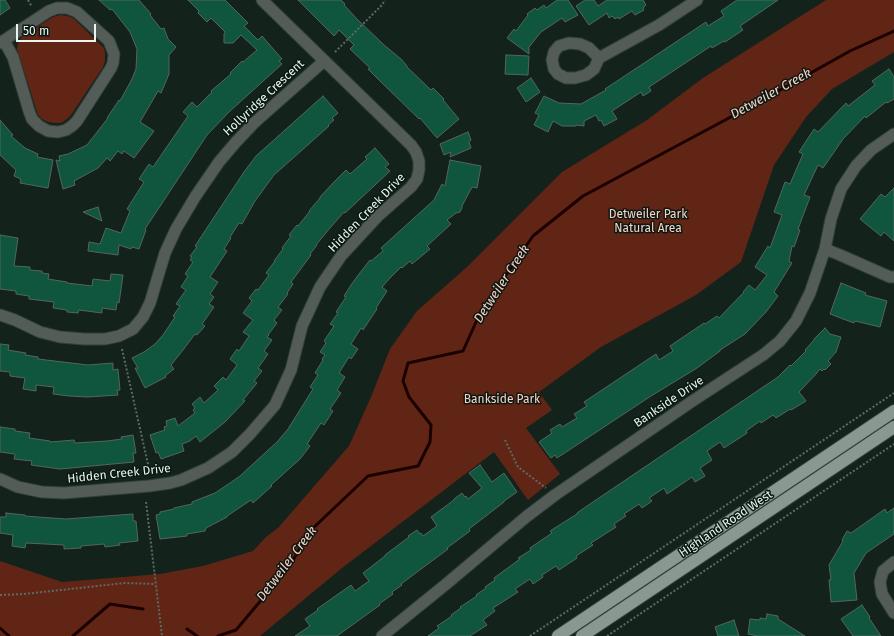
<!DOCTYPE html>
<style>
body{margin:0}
#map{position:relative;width:894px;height:636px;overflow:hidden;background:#13231c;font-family:"Fira Sans",sans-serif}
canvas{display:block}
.scale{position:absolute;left:16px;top:24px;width:80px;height:18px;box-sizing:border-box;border:2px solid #ebf5f0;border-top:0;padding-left:5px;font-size:12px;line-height:14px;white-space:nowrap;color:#ebf5f0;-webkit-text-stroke:3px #0a1913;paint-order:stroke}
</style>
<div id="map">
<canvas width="894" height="636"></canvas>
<div class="scale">50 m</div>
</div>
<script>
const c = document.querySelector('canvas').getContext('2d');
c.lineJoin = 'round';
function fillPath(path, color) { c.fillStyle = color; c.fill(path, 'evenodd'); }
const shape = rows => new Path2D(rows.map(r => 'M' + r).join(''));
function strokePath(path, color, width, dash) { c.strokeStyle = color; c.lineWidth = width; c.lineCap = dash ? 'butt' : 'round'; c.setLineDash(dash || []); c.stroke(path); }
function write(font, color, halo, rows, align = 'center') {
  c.font = font + ' "Fira Sans",sans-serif'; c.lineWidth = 3; c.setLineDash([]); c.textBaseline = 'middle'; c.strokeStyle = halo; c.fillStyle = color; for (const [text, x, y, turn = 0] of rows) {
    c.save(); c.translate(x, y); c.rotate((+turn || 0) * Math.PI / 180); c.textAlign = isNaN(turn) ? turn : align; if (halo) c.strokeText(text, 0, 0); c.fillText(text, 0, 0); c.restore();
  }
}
const green = shape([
 [826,0,894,0,894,52,832,89,806,117,774,165,741,262,696,295,601,347,539,392,552,410,526,428,560,474,528,500,494,452,342,568,260,636,0,636,0,561,62,582,160,574,203,566,253,551,266,537,278,528,349,446,371,397,390,349,417,311,467,267,562,172,647,120,703,78],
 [60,15,67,16,73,18,101,45,104,48,105,53,105,61,103,67,71,115,67,119,61,123,55,123,48,122,42,119,38,115,17,49,18,43,22,37,53,17]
]);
const stream = shape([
 [0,628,9,636],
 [187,629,197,636],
 [73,636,110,604,143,609],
 [218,636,236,630,289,567,310,531,368,476,418,466,430,442,431,425,409,397,403,381,408,363,463,351,481,311,533,236,583,196,757,103,850,51,894,31]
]);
const building = shape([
 [0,0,5,0,10,8,0,15,0,0],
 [99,0,139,0,151,14,150,15,161,29,164,28,168,39,176,47,169,55,169,74,161,93,158,91,140,122,154,131,134,158,124,151,122,154,118,151,110,161,107,158,98,168,74,181,75,185,63,189,56,160,60,161,59,156,68,154,87,145,108,118,107,118,119,100,120,101,132,79,136,69,137,49,130,32,112,9,110,10,99,0],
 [188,0,225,0,248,23,244,26,258,40,262,36,282,59,279,61,282,64,229,112,207,135,145,229,146,230,139,249,132,247,131,249,119,245,118,255,88,251,89,242,100,244,106,228,121,233,130,211,127,209,144,182,139,179,149,164,153,167,188,116,183,112,192,102,197,107,212,92,211,91,231,74,230,73,242,61,243,62,257,50,241,35,233,43,224,43,224,34,225,32,211,18,207,22,198,13,199,11,188,0],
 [298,0,341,0,345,4,344,5,358,20,384,45,401,59,407,66,407,67,431,90,433,88,444,99,443,100,459,119,437,138,420,118,419,119,379,80,368,69,370,68,350,49,354,45,339,30,334,36,298,0],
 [557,0,568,0,578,15,565,22,562,18,541,32,529,47,529,54,507,38,514,29,516,31,528,15,527,14,535,8,537,10,544,5,546,8,557,0],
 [585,0,594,0,598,6,607,0,643,0,646,5,643,8,644,10,635,15,632,11,619,19,618,17,615,19,612,16,609,18,607,13,589,25,576,6,585,0],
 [737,0,778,0,740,26,743,30,725,42,724,41,712,48,711,46,649,87,651,91,643,96,641,92,612,111,617,119,604,126,601,120,599,121,596,115,584,121,584,126,576,125,576,126,562,126,553,121,548,132,534,125,539,115,535,113,544,96,559,103,581,104,606,90,605,89,706,22,708,26,724,16,721,11,737,0],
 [506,55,529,56,528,75,505,74,506,55],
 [889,69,894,77,894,99,887,103,886,102,866,118,865,116,843,139,823,168,818,165,804,195,810,197,798,229,800,230,794,247,792,246,789,261,792,263,774,292,778,296,766,312,745,334,720,350,720,351,697,368,651,396,557,458,555,455,551,458,539,442,552,433,550,430,560,424,562,427,577,418,574,414,587,406,584,402,656,354,659,360,673,351,670,346,704,323,705,324,717,316,719,318,744,292,743,292,749,285,755,290,767,275,755,267,768,246,770,248,782,215,774,212,785,182,790,184,803,154,799,152,814,129,818,132,846,103,848,106,875,85,872,81,889,69],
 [531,78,540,92,526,102,517,88,531,78],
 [323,96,338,113,332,118,334,120,328,125,329,126,274,175,255,201,242,224,239,223,230,237,231,238,224,249,227,251,210,277,218,282,210,294,214,297,209,304,214,307,202,324,205,326,197,335,195,334,183,350,171,365,174,369,165,376,166,377,145,388,135,368,138,368,132,358,144,352,155,344,163,335,175,317,173,316,180,306,176,304,186,290,181,287,188,276,185,274,193,262,190,260,192,257,190,256,197,247,195,246,244,172,256,156,323,96],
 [0,120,13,135,11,136,25,148,38,154,37,157,53,160,48,188,20,183,21,179,14,176,16,170,0,155,0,120],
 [468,132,471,140,469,142,471,148,450,157,451,152,444,155,440,144,468,132],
 [375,148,389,164,385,167,390,171,345,213,344,212,330,228,316,245,317,245,310,254,311,255,291,282,293,284,287,293,288,294,278,307,282,310,274,320,277,323,268,335,269,335,267,337,272,340,264,351,268,354,258,368,262,371,254,381,257,383,243,400,245,401,225,422,200,442,196,436,190,441,182,444,184,451,161,459,158,452,156,453,150,435,165,430,164,427,167,426,166,421,175,418,178,426,195,413,193,410,195,408,192,404,200,397,204,403,218,390,214,386,223,377,226,380,237,365,230,359,237,349,239,351,249,336,243,332,253,320,243,313,252,301,249,298,256,289,258,290,269,275,266,273,275,261,274,261,283,249,282,248,291,236,289,235,297,225,298,226,310,211,309,211,320,198,320,197,334,182,346,170,350,174,367,159,365,157,375,148],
 [450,160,481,166,477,188,472,187,462,206,462,208,460,212,456,213,447,220,451,224,427,246,430,249,412,264,410,261,402,268,401,267,390,278,382,287,387,291,376,308,377,309,363,330,361,328,351,344,358,349,351,359,349,357,339,373,345,377,337,390,341,393,330,409,333,411,324,425,321,423,307,444,310,446,300,459,271,485,272,486,253,503,251,500,227,516,227,517,206,528,205,531,187,534,187,536,160,539,156,515,160,514,160,512,174,509,174,508,192,504,192,502,215,493,230,483,240,476,266,452,277,442,288,429,313,389,310,387,318,375,315,373,323,360,322,359,325,355,320,352,326,343,324,341,334,326,330,324,338,313,336,312,346,297,344,296,351,285,359,274,370,260,371,261,383,251,381,248,434,200,442,184,445,186,450,160],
 [894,188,894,241,884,232,881,236,860,219,881,194,885,197,894,188],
 [98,207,102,221,83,212,98,207],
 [0,235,18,238,14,266,30,267,30,270,42,271,42,273,49,274,48,279,67,282,67,283,92,286,93,279,110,281,111,274,123,275,119,303,117,302,116,310,102,308,102,313,79,310,78,313,67,312,67,310,53,308,54,302,29,299,29,296,16,294,16,291,0,289,0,235],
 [841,283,866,293,865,295,887,301,880,327,855,321,854,323,830,314,841,283],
 [825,328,830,334,841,337,836,352,828,361,831,364,825,370,824,369,822,371,820,369,816,374,799,392,806,401,791,410,790,409,776,418,773,415,761,423,760,421,746,431,747,433,724,448,720,442,707,451,712,460,700,468,705,476,695,482,692,477,667,494,664,488,649,498,652,501,642,508,639,504,624,514,626,516,614,524,616,527,591,543,593,545,576,556,577,558,559,570,556,566,542,575,543,577,533,584,530,579,515,589,518,592,493,608,495,611,483,620,487,625,470,636,428,636,439,628,437,626,452,616,451,615,461,608,460,607,477,596,476,595,486,588,485,587,495,580,494,578,520,559,518,558,531,550,530,548,552,533,550,531,577,514,577,513,587,506,778,377,790,365,791,366,806,351,805,350,814,340,814,339,825,328],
 [0,344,9,345,8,350,26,353,25,355,38,357,38,359,88,365,113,363,113,370,118,369,120,390,117,390,118,395,88,397,69,396,53,394,54,387,36,385,36,391,23,389,25,378,10,376,10,372,0,371,0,344],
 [0,427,15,429,15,431,30,433,29,438,50,441,50,442,74,440,75,443,107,441,122,439,121,437,133,435,136,453,133,453,134,462,60,469,31,465,32,461,14,459,15,454,0,452,0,427],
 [480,465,492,482,504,473,517,492,504,501,504,502,469,529,470,531,447,548,448,549,401,584,402,585,392,592,393,594,379,604,380,605,337,636,295,636,310,626,305,619,318,610,317,609,351,585,355,591,369,581,363,573,385,556,385,555,409,537,408,536,417,530,420,534,421,533,423,536,437,526,431,517,454,500,454,499,462,493,465,497,466,496,468,499,482,488,469,473,480,465],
 [894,508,894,534,866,553,854,573,857,600,831,602,829,580,831,580,829,565,843,541,842,540,847,531,851,533,885,509,887,513,894,508],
 [6,513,25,515,25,516,66,519,133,514,133,521,136,521,138,541,119,543,120,545,105,547,104,544,81,546,81,548,64,549,64,545,26,543,25,548,12,546,13,535,0,533,0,517,6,517,6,513],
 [862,605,870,617,869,618,881,636,853,636,841,619,862,605],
 [767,614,778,616,778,619,805,636,758,636,748,634,750,619,760,620,760,618,766,619,767,614],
 [734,620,739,636,718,636,715,627,734,620]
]);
const path = shape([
 [28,0,32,7],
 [335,52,382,5,385,0],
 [122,349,150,473],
 [505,440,518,467,546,488],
 [146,502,162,636],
 [0,595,24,594,125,583,155,584],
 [530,636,894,393],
 [607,636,894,444]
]);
const minor = shape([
 [0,43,49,11,57,8,67,8,77,12,109,41,114,54,113,63,111,68,77,121,72,126,66,130,58,132,48,131,39,126,32,119,29,111,13,57,4,41],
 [599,58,589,48,580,44,569,43,559,46,554,52,552,60,554,69,558,74,566,78,575,78,586,75,594,69,599,58,659,25,697,0],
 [825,249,840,255,890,277,894,277],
 [0,315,15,320,40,332,60,337,84,339,105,339,119,336,133,329,143,317,150,303,165,253,176,229,195,197,219,162,236,142,254,123,324,61],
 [0,479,18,487,42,492,64,493,149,486,170,483,181,480,208,468,232,452,250,434,275,405,291,370,302,326,320,287,341,256,377,217,411,187,417,179,419,170,419,161,416,152,411,145,262,0],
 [894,562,883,571,880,582,882,594,894,613],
 [382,636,445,585,526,517,555,495,694,400,763,355,780,341,796,321,810,293,825,249,831,219,841,189,856,166,871,150,894,134]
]);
const major = shape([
 [558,636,894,411],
 [582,636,894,427]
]);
const streetNames = [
 ["Hollyridge Crescent",264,98,-43],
 ["Hidden Creek Drive",367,213,-46],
 ["Bankside Drive",669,402,-34],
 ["Hidden Creek Drive",119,474,-6],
 ["Highland Road West",726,524,-34]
];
const parkNames = [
 ["Detweiler Park",648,215],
 ["Natural Area",648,229],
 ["Bankside Park",502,400]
];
const waterNames = [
 ["Detweiler Creek",771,94,-29],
 ["Detweiler Creek",502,284,-57],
 ["Detweiler Creek",287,564,-53]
];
fillPath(green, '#612516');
strokePath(stream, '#1c0000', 3);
fillPath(building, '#10553d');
strokePath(building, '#54665d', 1);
strokePath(minor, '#31403a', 13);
strokePath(major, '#31403a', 14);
strokePath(path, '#5d6b64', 2, [2, 2]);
strokePath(minor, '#545c58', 11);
strokePath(major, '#899991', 12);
write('12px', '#ebf5f0', '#0a1913', streetNames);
write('12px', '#fcd1c5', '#0a1913', parkNames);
write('italic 13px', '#facfc3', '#0a1913', waterNames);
</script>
